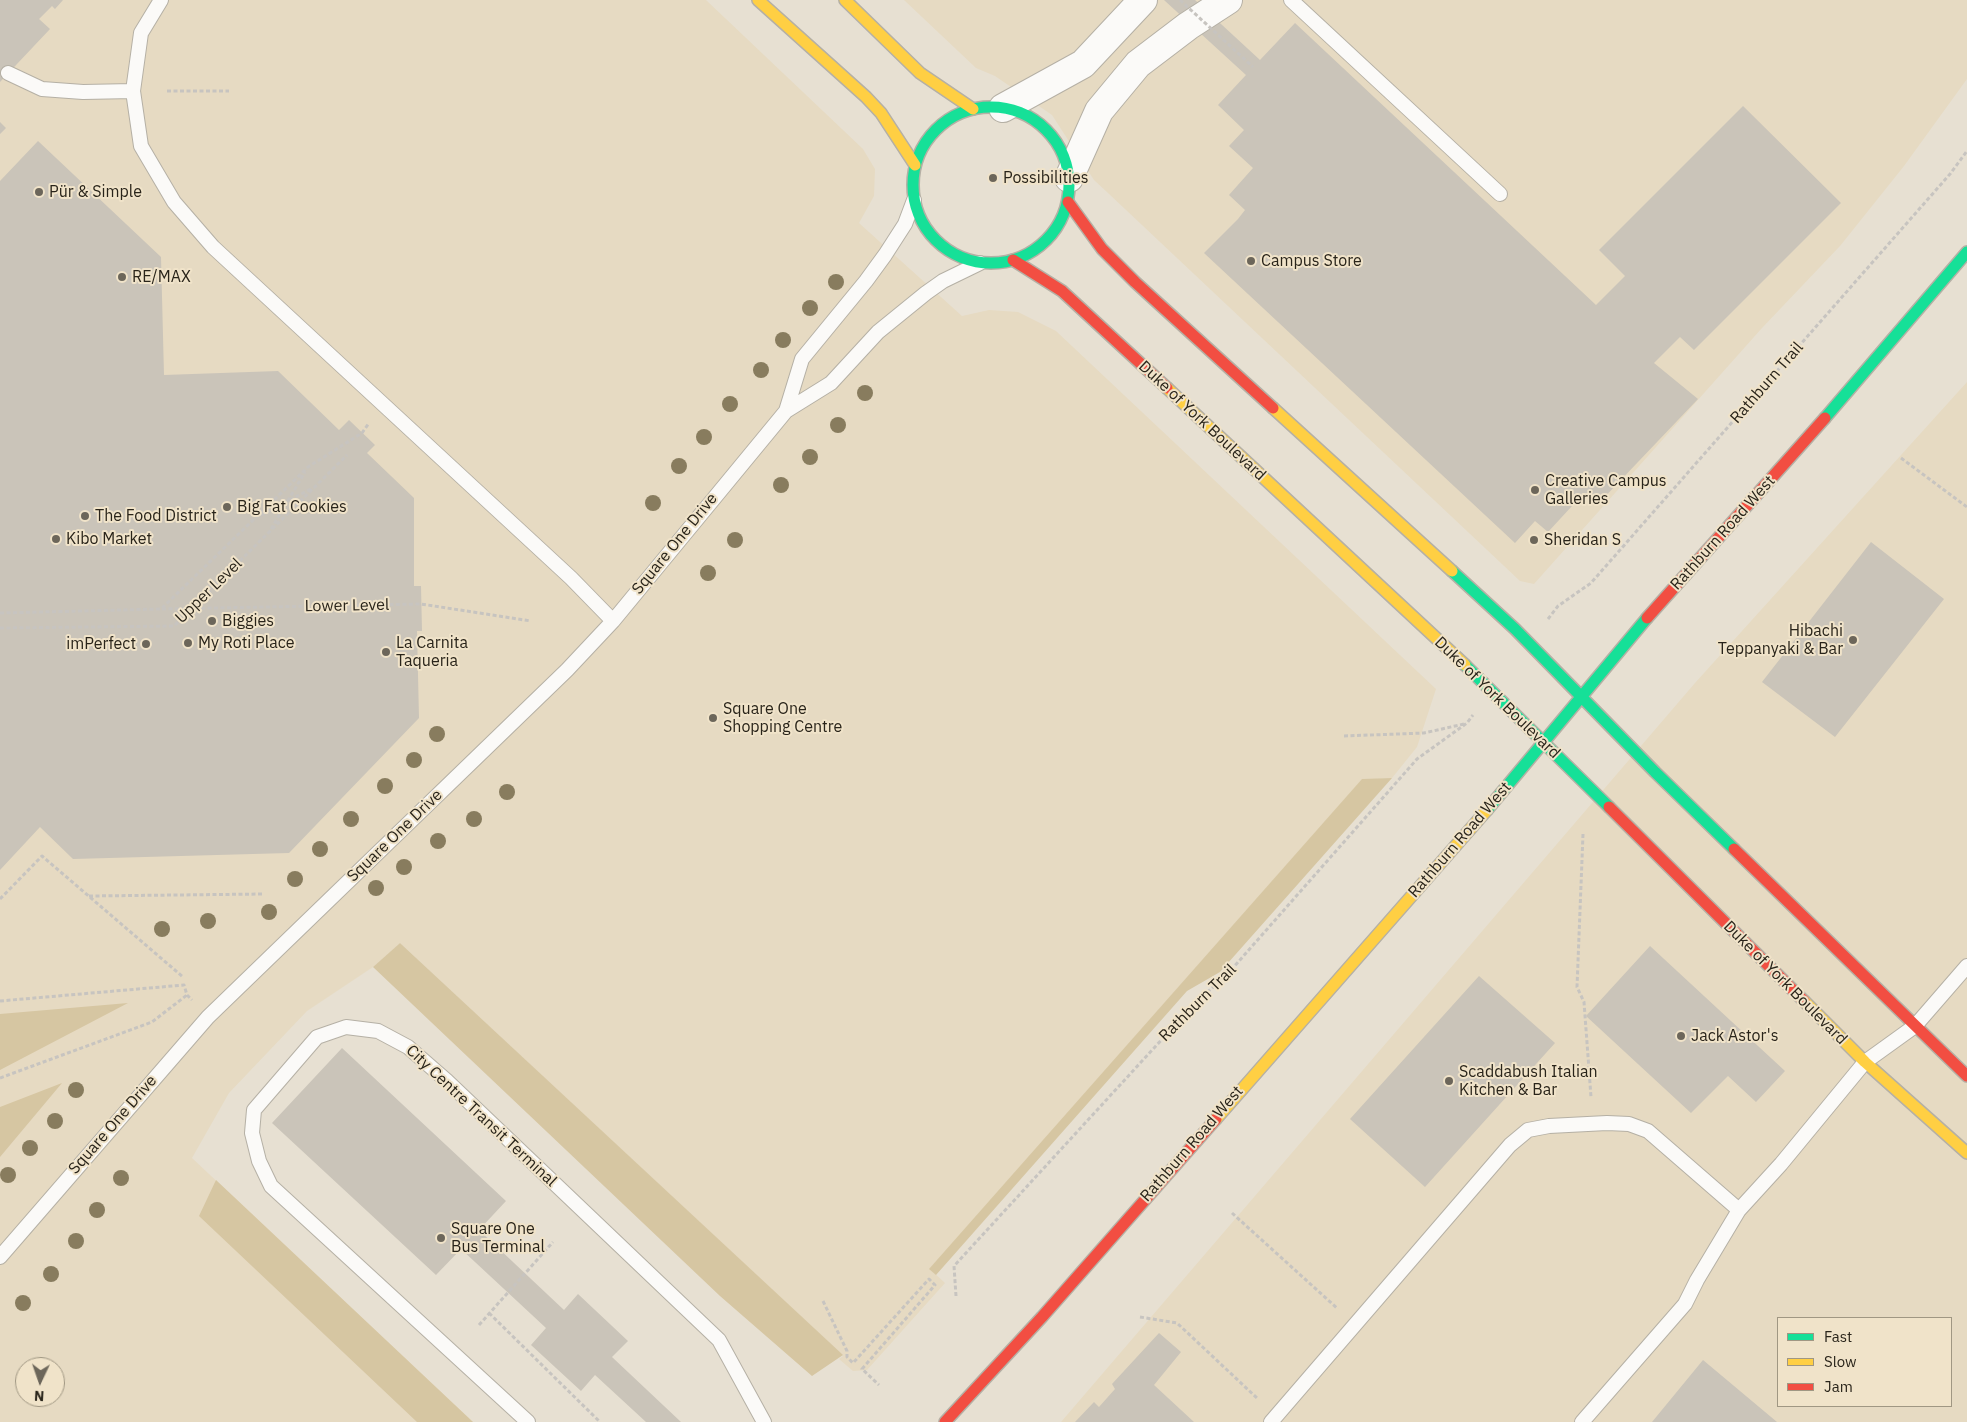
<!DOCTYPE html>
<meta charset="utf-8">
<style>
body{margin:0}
#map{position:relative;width:1967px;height:1422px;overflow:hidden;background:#e7e0d2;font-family:"IBM Plex Sans",sans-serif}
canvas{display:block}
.legend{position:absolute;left:1777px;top:1317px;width:175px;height:90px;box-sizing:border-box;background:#f0e3c9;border:1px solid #a09783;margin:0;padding:6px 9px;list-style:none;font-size:15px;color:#29241a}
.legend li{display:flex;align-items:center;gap:10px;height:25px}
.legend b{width:25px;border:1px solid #a09783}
.north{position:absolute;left:15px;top:1357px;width:50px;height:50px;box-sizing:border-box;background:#f0e3c9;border:1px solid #a09783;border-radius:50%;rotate:183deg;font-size:14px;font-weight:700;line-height:20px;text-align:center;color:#29241a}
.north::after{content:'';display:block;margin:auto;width:18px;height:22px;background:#6c665a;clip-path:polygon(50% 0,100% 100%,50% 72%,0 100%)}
</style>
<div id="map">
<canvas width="1967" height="1422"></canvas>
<ul class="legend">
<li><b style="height:6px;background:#16e098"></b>Fast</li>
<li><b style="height:6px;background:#ffcf43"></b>Slow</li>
<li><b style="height:6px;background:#f24e42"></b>Jam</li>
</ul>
<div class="north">N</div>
</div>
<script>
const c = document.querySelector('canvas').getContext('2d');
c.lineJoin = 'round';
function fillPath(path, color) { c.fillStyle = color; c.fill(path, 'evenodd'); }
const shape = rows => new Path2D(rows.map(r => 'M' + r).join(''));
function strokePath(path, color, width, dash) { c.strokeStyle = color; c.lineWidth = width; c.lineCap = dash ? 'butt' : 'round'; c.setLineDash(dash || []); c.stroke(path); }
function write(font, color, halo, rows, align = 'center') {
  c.font = font + ' "IBM Plex Sans",sans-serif'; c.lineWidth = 4; c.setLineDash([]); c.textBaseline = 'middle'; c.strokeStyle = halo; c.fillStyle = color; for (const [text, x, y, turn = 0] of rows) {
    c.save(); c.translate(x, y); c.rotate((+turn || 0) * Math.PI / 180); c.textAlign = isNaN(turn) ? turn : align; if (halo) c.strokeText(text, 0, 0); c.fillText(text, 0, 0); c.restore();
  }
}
const built = shape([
 [0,0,706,0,863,149,875,169,874,196,859,223,962,316,989,310,1018,312,1056,331,1436,689,1417,747,1392,778,1362,780,930,1269,945,1283,867,1370,853,1371,839,1359,843,1356,400,943,373,967,307,1011,229,1093,192,1158,473,1422,0,1422],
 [25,1367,55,1367,55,1397,25,1397],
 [904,0,1967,0,1967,79,1904,166,1840,246,1762,328,1534,584,1520,581,1108,193,1094,180,1052,115,995,76,976,68],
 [1967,382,1967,1422,1061,1422,1695,683],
 [1778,1318,1951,1318,1951,1406,1778,1406]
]);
const green = shape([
 [1392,778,1220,972,1187,991,936,1275,929,1269,1362,779],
 [400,943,843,1355,812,1376,720,1296,373,967],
 [128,1003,0,1070,0,1014],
 [62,1083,0,1157,0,1107],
 [216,1180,473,1422,417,1422,199,1216]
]);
const building = shape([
 [0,0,63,0,55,9,52,6,39,19,50,29,0,82],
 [1164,0,1195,0,1260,60,1295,23,1596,305,1625,276,1599,250,1743,106,1841,203,1694,350,1680,337,1654,363,1698,399,1597,505,1584,493,1548,532,1535,521,1515,543,1204,253,1238,219,1245,210,1229,195,1253,168,1229,146,1244,130,1218,105,1246,75],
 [0,122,6,128,0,134],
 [38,141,161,257,164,375,278,371,339,430,349,420,375,445,367,453,414,498,414,586,421,586,422,631,417,631,419,718,289,853,73,859,40,827,0,870,0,181],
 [1871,542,1944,599,1835,737,1762,682],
 [1650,946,1785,1071,1756,1102,1728,1076,1691,1113,1586,1016],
 [1479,976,1555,1043,1425,1187,1350,1119],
 [342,1048,506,1201,479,1230,564,1310,578,1294,628,1341,612,1357,681,1422,646,1422,595,1375,581,1391,531,1345,546,1328,461,1249,436,1275,272,1123],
 [1159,1333,1181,1352,1154,1385,1194,1422,1075,1422,1094,1402,1099,1407,1115,1389,1112,1384],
 [1703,1360,1777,1422,1652,1422]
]);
const path = shape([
 [167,91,229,91],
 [1901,458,1967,507],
 [261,515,313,488],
 [271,529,305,472],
 [162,609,421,604,531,621],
 [0,613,161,609,308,467,362,433,369,423],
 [1548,619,1558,606,1591,583,1950,174,1967,151],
 [0,628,174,626,347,455],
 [1344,736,1424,733,1464,724],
 [1583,834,1577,987,1584,1002,1591,1097],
 [89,896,263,894],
 [0,899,42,856,183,977],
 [0,1001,184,985,187,995,192,1000],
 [0,1078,152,1022,187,995],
 [1232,1213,1338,1309],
 [956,1296,954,1266,1198,1000,1225,977,1417,759,1467,723,1473,715],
 [823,1301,847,1351,847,1357,853,1363,929,1279,935,1285,862,1369,879,1385],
 [489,1313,600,1422],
 [1140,1317,1177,1323,1258,1399],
 [479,1325,553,1242]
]);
const lane = shape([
 [161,0,141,33,133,91,141,146,174,202,213,247,571,578,613,621],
 [1291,0,1500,194],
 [8,73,42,89,83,92,133,91],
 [786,411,802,359,866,281,885,255,905,224,914,200],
 [0,1257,208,1017,567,670,613,621,786,411,831,383,878,332,926,293,943,281,980,263],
 [528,1422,271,1186,259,1161,252,1133,254,1110,317,1037,346,1027,378,1031,408,1047,447,1081,719,1340,764,1422],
 [1271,1422,1510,1145,1528,1130,1549,1126,1607,1123,1629,1124,1648,1131,1739,1210],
 [1582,1422,1685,1304,1697,1280,1739,1210,1781,1164,1865,1062,1915,1026,1967,966]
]);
const street = shape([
 [1003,108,1083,64,1143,0],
 [1069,178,1099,111,1138,64,1188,26,1228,0]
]);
const fast = shape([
 '913 185a78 78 0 1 1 156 0a78 78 0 1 1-156 0Z',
 [1825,418,1967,252],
 [1452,571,1515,629,1655,772,1734,849],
 [1465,665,1609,807],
 [1487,810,1647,618]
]);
const slow = shape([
 [758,0,866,97,881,113,915,165],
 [845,0,920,73,973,109],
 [1167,388,1465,665],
 [1273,408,1452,571],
 [1804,1001,1865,1062,1967,1153],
 [1216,1119,1487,810]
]);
const jam = shape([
 [1068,202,1102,249,1135,282,1273,408],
 [1013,260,1062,291,1167,388],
 [1647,618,1825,418],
 [1609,807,1804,1001],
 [1734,849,1967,1076],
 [945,1422,1042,1317,1216,1119]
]);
const pathBridge = shape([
 [1180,0,1253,67]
]);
const trees = [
 [836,282],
 [810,308],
 [783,340],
 [761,370],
 [865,393],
 [730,404],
 [838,425],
 [704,437],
 [810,457],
 [679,466],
 [781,485],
 [653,503],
 [735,540],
 [708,573],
 [437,734],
 [414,760],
 [385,786],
 [507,792],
 [351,819],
 [474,819],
 [438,841],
 [320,849],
 [404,867],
 [295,879],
 [376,888],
 [269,912],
 [208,921],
 [162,929],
 [76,1090],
 [55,1121],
 [30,1148],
 [8,1175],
 [121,1178],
 [97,1210],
 [76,1241],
 [51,1274],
 [23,1303]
];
const markers = [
 [993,178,5,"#6c665a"],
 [39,192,5,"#6c665a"],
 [1251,261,5,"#6c665a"],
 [122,277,5,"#6c665a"],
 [1535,490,5,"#6c665a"],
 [227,507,5,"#6c665a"],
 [85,516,5,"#6c665a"],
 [56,539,5,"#6c665a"],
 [1534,540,5,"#6c665a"],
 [212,621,5,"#6c665a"],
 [1853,640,5,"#6c665a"],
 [188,643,5,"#6c665a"],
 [146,644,5,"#6c665a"],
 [386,652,5,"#6c665a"],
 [713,718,5,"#6c665a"],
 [1681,1036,5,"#6c665a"],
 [1449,1081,5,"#6c665a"],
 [441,1238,5,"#6c665a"]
];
const poiNames = [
 ["Possibilities",1003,178],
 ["Pür & Simple",49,192],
 ["Campus Store",1261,261],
 ["RE/MAX",132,277],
 ["Creative Campus",1545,481],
 ["Galleries",1545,499],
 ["Big Fat Cookies",237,507],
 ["The Food District",95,516],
 ["Kibo Market",66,539],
 ["Sheridan S",1544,540],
 ["Biggies",222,621],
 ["Hibachi",1843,631,"right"],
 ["Teppanyaki & Bar",1843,649,"right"],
 ["My Roti Place",198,643],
 ["La Carnita",396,643],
 ["Taqueria",396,661],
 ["imPerfect",136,644,"right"],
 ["Square One",723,709],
 ["Shopping Centre",723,727],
 ["Jack Astor's",1691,1036],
 ["Scaddabush Italian",1459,1072],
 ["Kitchen & Bar",1459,1090],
 ["Square One",451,1229],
 ["Bus Terminal",451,1247]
];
const streetNames = [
 ["Rathburn Trail",1767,383,-49],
 ["Duke of York Boulevard",1202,421,43],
 ["Rathburn Road West",1723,533,-48],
 ["Square One Drive",675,544,-51],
 ["Upper Level",209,591,-44],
 ["Lower Level",347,606,-1],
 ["Duke of York Boulevard",1497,698,44],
 ["Square One Drive",395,836,-44],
 ["Rathburn Road West",1460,840,-49],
 ["Duke of York Boulevard",1785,983,45],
 ["Rathburn Trail",1198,1003,-45],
 ["City Centre Transit Terminal",481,1116,43],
 ["Square One Drive",113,1125,-49],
 ["Rathburn Road West",1192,1144,-49]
];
fillPath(built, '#e6dac2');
fillPath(green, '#d6c6a2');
fillPath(building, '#cac4b9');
strokePath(lane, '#b5b0a5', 16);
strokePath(street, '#b5b0a5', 30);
strokePath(fast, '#b5b0a5', 14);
strokePath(slow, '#b5b0a5', 14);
strokePath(jam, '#b5b0a5', 14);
strokePath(path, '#c7c4c0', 3, [4, 2.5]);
strokePath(lane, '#fbfaf8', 14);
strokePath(street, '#fbfaf8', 28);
strokePath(fast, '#16e098', 11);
strokePath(slow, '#ffcf43', 11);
strokePath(jam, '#f24e42', 11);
strokePath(pathBridge, '#c7c4c0', 3, [4, 2.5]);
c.fillStyle = '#887c5e';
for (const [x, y] of trees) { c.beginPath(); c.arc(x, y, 8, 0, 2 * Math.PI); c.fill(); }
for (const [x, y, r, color] of markers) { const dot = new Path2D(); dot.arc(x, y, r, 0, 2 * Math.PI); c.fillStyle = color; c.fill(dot); strokePath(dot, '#f0e3c9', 2); }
write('16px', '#29241a', '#f0e3c9', poiNames, 'left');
write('16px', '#29241a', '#f0e3c9', streetNames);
</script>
